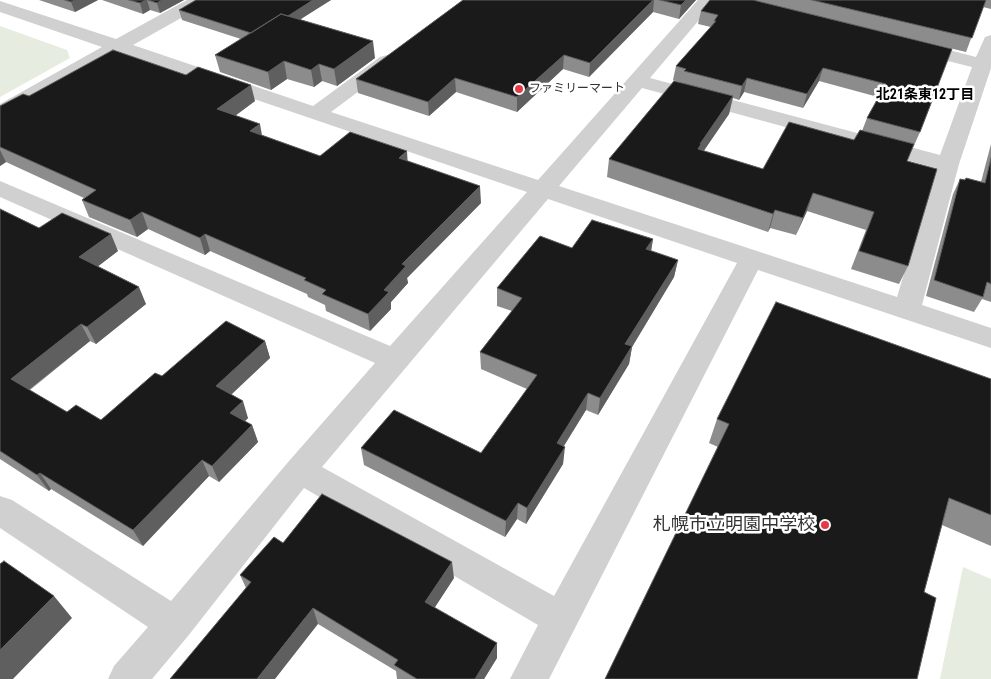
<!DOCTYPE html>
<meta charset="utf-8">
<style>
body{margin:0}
canvas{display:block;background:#fff}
</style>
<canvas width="991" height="679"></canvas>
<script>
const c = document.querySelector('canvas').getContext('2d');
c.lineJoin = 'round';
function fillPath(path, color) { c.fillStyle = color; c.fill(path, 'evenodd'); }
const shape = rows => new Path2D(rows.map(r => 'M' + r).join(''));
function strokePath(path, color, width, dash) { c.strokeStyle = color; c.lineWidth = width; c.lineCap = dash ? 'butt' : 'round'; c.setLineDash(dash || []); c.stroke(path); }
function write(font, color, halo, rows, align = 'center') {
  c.font = font + ' "Roboto Condensed","Noto Sans JP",sans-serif'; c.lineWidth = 5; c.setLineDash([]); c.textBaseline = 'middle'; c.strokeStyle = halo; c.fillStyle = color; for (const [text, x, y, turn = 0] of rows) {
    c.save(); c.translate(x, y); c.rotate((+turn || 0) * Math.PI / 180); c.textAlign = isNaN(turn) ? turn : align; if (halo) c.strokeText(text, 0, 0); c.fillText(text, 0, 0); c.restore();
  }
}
const green = shape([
 [0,26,67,50,70,58,0,97],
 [963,567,991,579,991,679,940,679]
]);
const minor = shape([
 [187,0,209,0,206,4,133,45,313,106,380,57,387,55,394,57,396,61,394,65,331,112,538,180,698,0,716,0,650,78,940,155,972,67,907,51,905,47,907,43,914,41,976,57,985,37,991,35,991,68,959,164,922,305,991,328,991,348,758,270,549,679,510,679,538,625,304,488,188,636,152,679,108,679,114,666,148,627,0,528,0,496,12,500,171,601,289,461,375,363,0,197,0,181,390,346,527,192,119,53,7,116,0,118,0,104,102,47,0,12,0,1,116,39,187,0],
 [642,88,936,168,897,297,559,186,642,88],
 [548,199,737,263,554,596,322,467,548,199]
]);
const wall = shape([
 [39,0,98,0,75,12],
 [102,0,184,0,160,13,150,10,143,14],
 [196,0,331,0,300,19,375,58,337,86,322,81,314,87,287,79,271,90,220,72,215,55,241,39,182,20,179,10],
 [463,0,696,0,679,19,653,12,589,77,563,69,517,112,456,92,429,116,358,93,356,79],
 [710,0,991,0,991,9,983,7,966,52,796,11,952,49,920,132,907,161,908,266,899,284,851,269,866,230,807,211,796,235,770,228,768,232,607,177,609,159,682,83,673,80,676,66,711,27,698,24,701,11],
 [819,81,878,97,867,118,862,131,854,140,763,169,703,151,729,114,733,98,739,100,744,92,803,108],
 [29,96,255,101,235,116,262,135,320,156,408,161,481,203,407,278,408,283,391,302,391,309,370,331,326,311,325,305,308,297,307,294,210,251,205,255,148,229,137,237,89,217,82,200,84,198,6,162,0,166,0,106],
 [991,144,991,302,982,299,974,312,926,296,953,194,960,179,981,182],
 [0,209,39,228,118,251,98,266,146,304,96,344,90,341,30,390,67,412,101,420,162,376,265,341,270,358,231,395,248,418,245,421,252,425,258,442,219,482,209,476,143,546,51,489,49,491,0,459],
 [653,239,651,251,678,260,674,277,632,347,629,364,598,415,586,410,564,446,563,464,526,524,517,519,505,537,364,465,361,448,481,453,527,389,481,369,480,352,512,311,497,306,497,288],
 [991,379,991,546,942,525,924,592,718,447,709,443,717,419],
 [283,543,454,578,434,608,497,658,484,679,397,679,396,671,318,624,246,588,240,575]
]);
const shadedWall = shape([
 [75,0,98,0,75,12,71,2],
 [146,0,147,0,150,10,143,14,140,3],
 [162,0,184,0,160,13,157,3],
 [313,0,331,0,260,45,258,35],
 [653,0,654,0,653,12,589,77,590,63],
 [686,0,696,0,679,19,681,5],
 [373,41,375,58,337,86,334,69],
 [564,55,563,69,517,112,517,97],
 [284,61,287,79,271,90,268,72],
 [319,64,322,81,314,87,311,70],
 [823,68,819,81,803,108,807,94],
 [455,78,456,92,429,116,428,102],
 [747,78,744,92,739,100,742,86],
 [251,85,255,101,221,126,217,109],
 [733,96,729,114,699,158,698,149,700,144],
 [260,124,263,141,250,131],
 [0,150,6,162,0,166],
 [407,151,408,168,399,158],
 [480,186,481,203,407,278,408,283,391,302,391,309,370,331,368,314,402,264],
 [813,193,807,211,796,235,803,218],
 [775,210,770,228,768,232,773,214],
 [142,212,148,229,137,237,130,220],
 [111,234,118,251,88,274,79,257],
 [205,234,210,251,205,255,200,238],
 [653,239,650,257,646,249],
 [678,260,674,277,632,347,629,364,598,415,600,398,625,344],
 [139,287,146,304,96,344,87,327],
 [81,324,90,341,22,395,11,379],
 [265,341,270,358,222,403,216,386],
 [588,393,586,410,555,460,557,443],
 [243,401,248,418,236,430,230,413],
 [252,425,258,442,219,482,212,466],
 [565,447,563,464,526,524,527,508],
 [202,460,209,476,143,546,133,530],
 [40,473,51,489,49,491,37,475],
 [518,503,517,519,505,537,506,521],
 [452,562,454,578,428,618,425,602],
 [54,596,72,618,13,679,0,679,0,650],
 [313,608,318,624,275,679,257,679],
 [497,643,497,658,484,679,475,679]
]);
const building = shape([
 [65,0,75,0,71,2,65,0],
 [129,0,146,0,140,3,129,0],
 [148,0,162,0,157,3,148,0],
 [196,0,313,0,288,16,281,14,251,33,179,10,196,0],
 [463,0,653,0,590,63,564,55,517,97,455,78,428,102,356,79,463,0],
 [660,0,686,0,681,5,660,0],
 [710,0,753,0,952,49,920,132,867,118,886,84,823,68,807,94,747,78,742,86,684,71,686,69,676,66,716,21,714,21,718,15,701,11,710,0],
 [812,0,986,0,972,38,812,0],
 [281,14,373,41,334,69,319,64,311,70,284,61,268,72,215,55,281,14],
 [113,50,186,75,198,67,251,85,217,109,260,124,250,131,320,156,350,132,407,151,399,158,480,186,402,264,406,266,384,290,389,292,368,314,322,294,326,290,304,280,306,278,205,234,200,238,142,212,130,220,82,200,96,190,0,147,0,106,23,94,29,96,113,50],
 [674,81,733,96,700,144,701,144,698,149,763,169,789,122,854,140,860,130,914,144,907,161,937,169,908,266,859,251,874,212,813,193,803,218,775,210,773,214,609,159,674,81],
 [991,158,991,284,987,282,983,297,934,280,960,179,965,180,966,178,985,183,991,158],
 [0,209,39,228,62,213,111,234,79,257,139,287,87,327,81,324,11,379,67,412,76,405,101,420,155,373,162,376,226,321,265,341,216,386,243,401,230,413,252,425,212,466,202,460,133,530,40,473,37,475,0,451,0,209],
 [592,220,653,239,646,249,678,260,625,344,632,346,600,398,588,393,557,443,565,447,527,508,518,503,506,521,361,448,394,410,481,453,537,375,480,352,522,298,497,288,540,236,572,248,592,220],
 [776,302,991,379,991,515,949,498,924,592,936,598,917,679,605,679,729,424,717,419,776,302],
 [322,494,452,562,425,602,497,643,475,679,417,679,394,665,398,660,313,608,257,679,170,679,251,582,240,575,274,537,283,543,322,494],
 [4,561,54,596,0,650,0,564,4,561]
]);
const markers = [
 [519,89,5,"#e63946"],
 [825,525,5,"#e63946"]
];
const farPoinames = [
 ["ファミリーマート",529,89]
];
const farNeighbourhoodnames = [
 ["北21条東12丁目",925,95]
];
const nearPoinames = [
 ["札幌市立明園中学校",815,525]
];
fillPath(green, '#e6ecdf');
fillPath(minor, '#d0d0d0');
fillPath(wall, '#8c8c8c');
fillPath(shadedWall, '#5f5f5f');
fillPath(building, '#1a1a1a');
strokePath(building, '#5f5f5f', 1);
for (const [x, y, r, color] of markers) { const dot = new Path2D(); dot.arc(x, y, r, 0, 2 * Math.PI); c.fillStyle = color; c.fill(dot); strokePath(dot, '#fff', 2); }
write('12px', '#333', '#fff', farPoinames, 'left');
write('bold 14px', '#000', '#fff', farNeighbourhoodnames);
write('18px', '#333', '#fff', nearPoinames, 'right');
</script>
